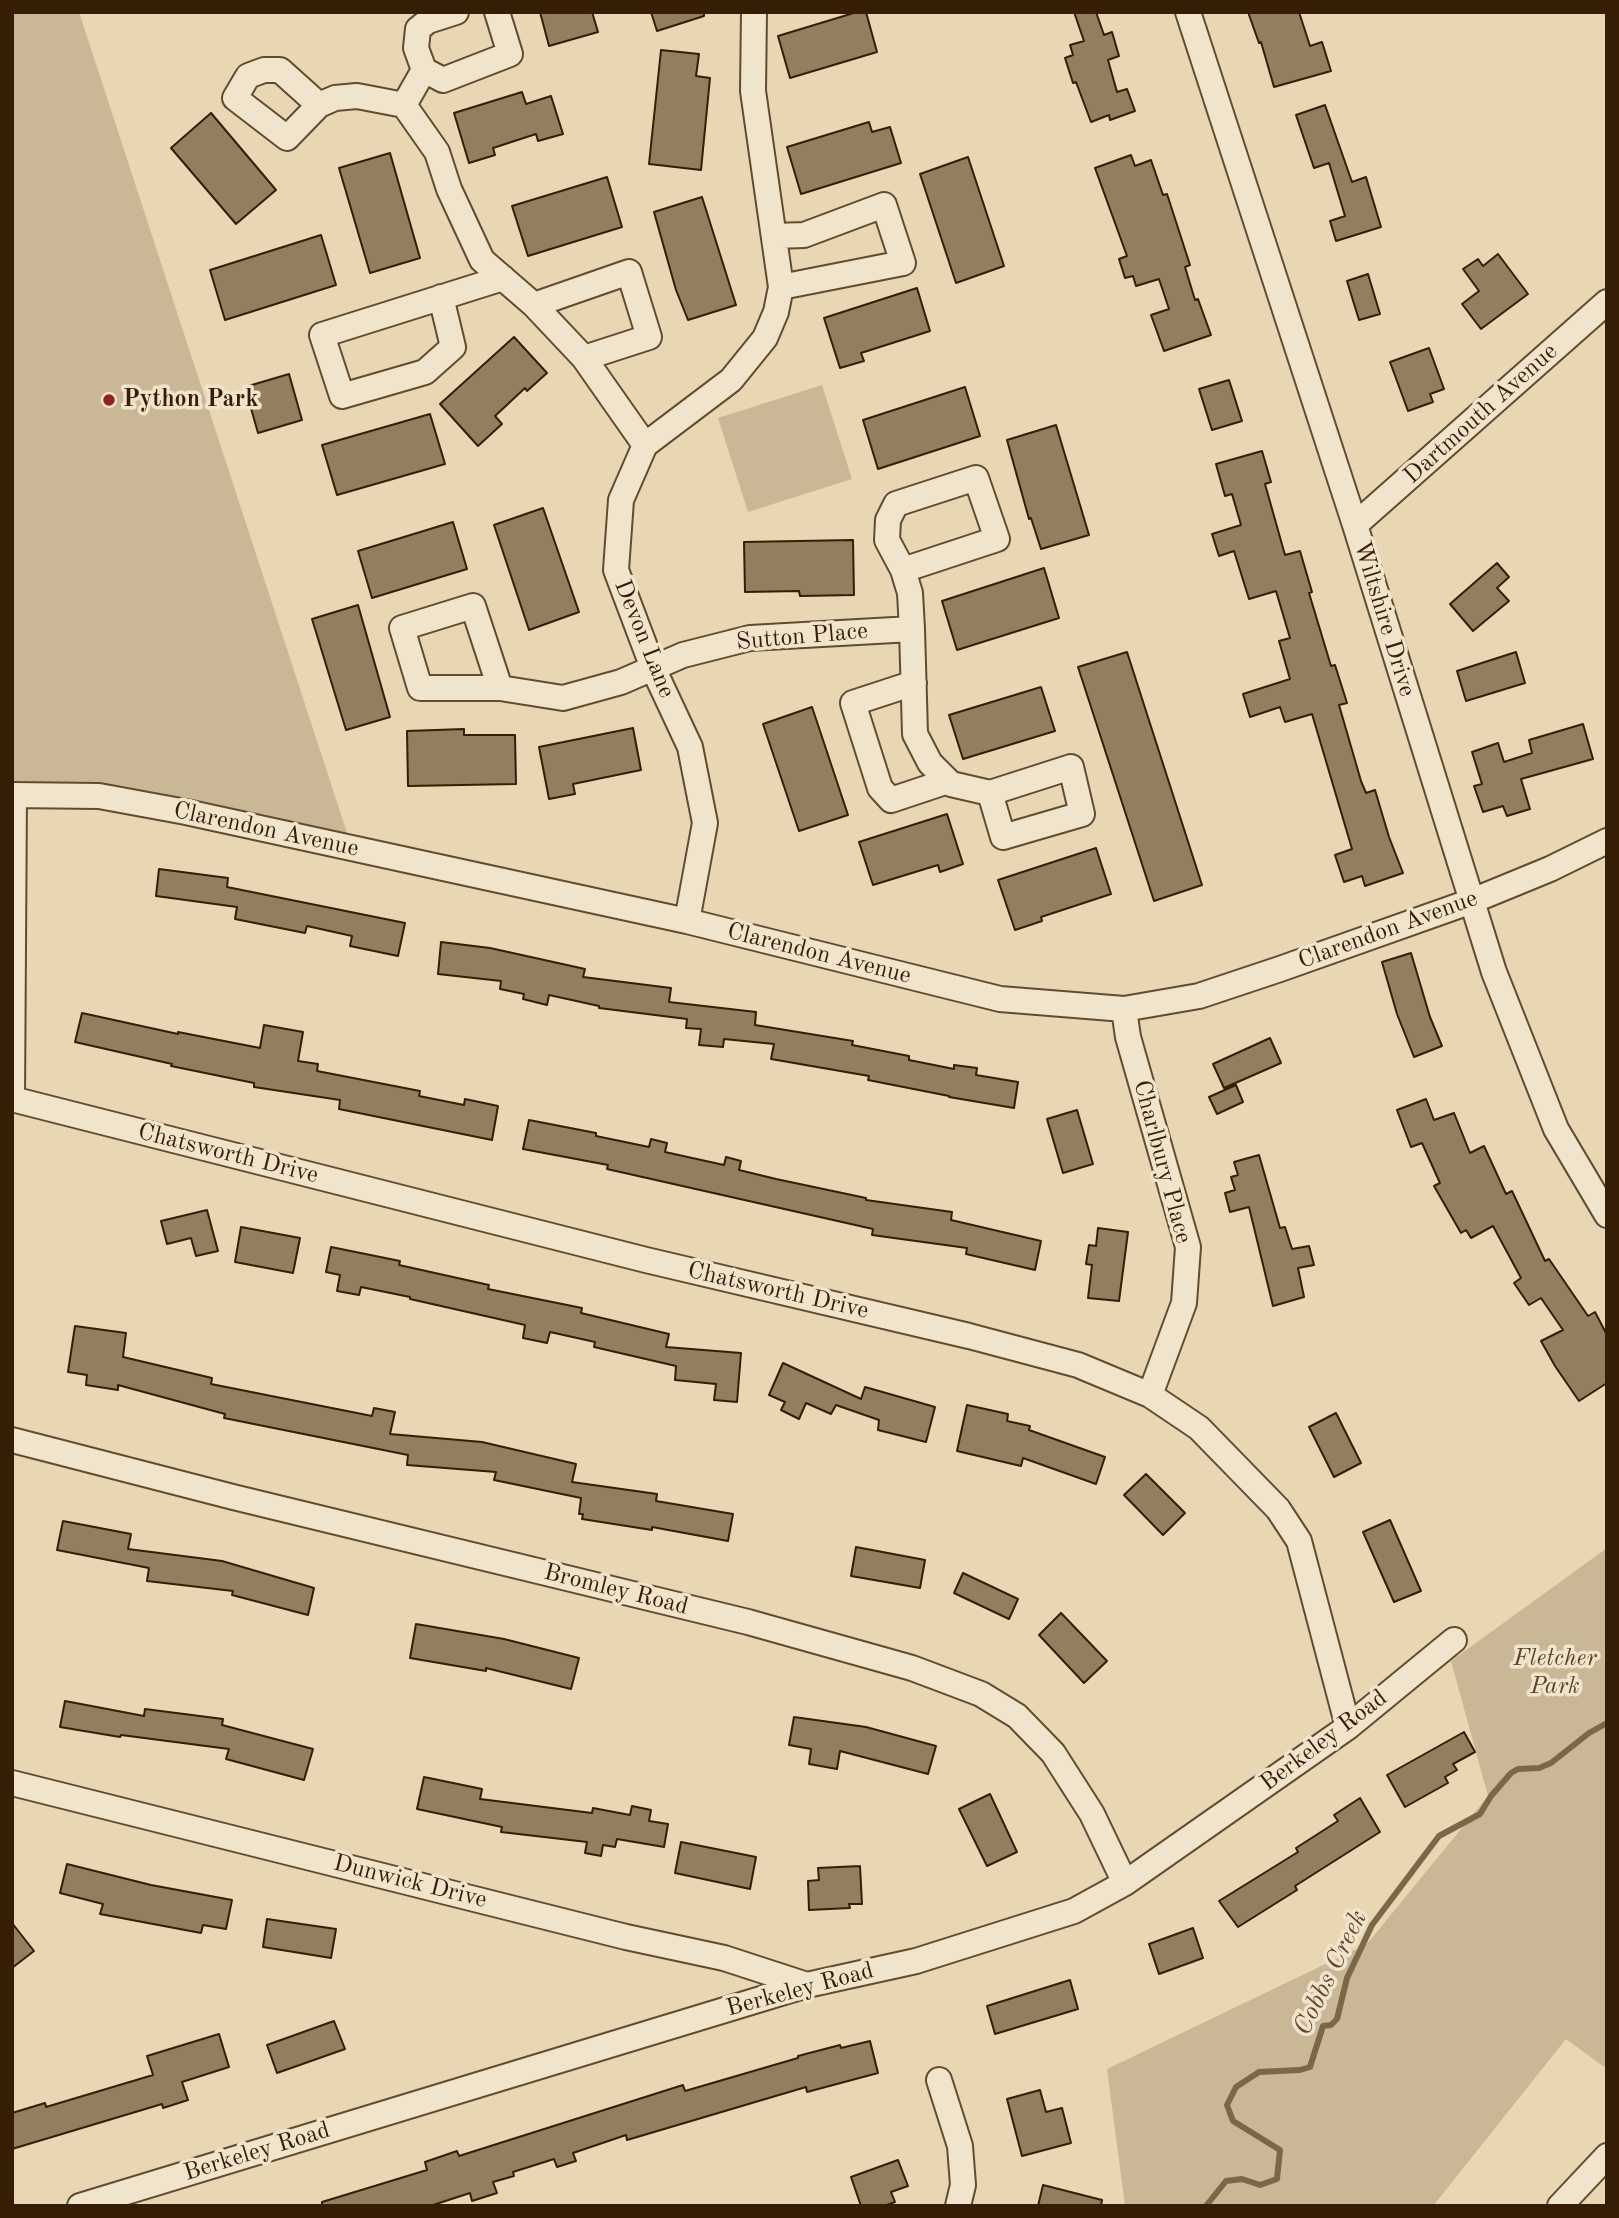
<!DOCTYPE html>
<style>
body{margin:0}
#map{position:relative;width:1619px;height:2218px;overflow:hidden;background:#e9d6b2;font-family:"Old Standard TT",serif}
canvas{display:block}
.frame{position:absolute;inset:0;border:14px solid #351e05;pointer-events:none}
</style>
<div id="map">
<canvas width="1619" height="2218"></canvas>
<div class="frame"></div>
</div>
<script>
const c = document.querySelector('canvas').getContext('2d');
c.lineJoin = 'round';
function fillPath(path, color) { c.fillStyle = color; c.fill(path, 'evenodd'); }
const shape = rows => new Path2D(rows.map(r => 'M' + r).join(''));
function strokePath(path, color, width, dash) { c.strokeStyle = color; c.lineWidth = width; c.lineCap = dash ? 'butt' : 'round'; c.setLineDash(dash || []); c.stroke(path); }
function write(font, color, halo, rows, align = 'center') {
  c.font = font + ' "Old Standard TT",serif'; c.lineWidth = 7; c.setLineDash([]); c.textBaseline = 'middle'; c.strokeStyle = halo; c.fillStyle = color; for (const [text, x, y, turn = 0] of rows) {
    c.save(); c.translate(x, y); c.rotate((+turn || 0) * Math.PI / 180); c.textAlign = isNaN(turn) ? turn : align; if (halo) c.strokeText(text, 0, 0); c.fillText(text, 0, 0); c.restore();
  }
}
const green = shape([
 [12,12,79,12,349,839,12,788],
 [822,385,852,479,748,512,718,418],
 [1607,1548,1607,2069,1566,2039,1433,2206,1125,2206,1107,2069,1367,1944,1488,1796,1451,1661]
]);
const stream = shape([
 [1206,2206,1226,2181,1242,2179,1260,2185,1277,2179,1280,2150,1233,2121,1227,2105,1236,2087,1259,2072,1300,2070,1310,2067,1323,2026,1331,2025,1337,2019,1347,1978,1372,1925,1439,1836,1480,1814,1491,1796,1511,1773,1518,1769,1539,1768,1551,1763,1589,1733,1607,1723]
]);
const building = shape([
 [540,12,592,12,598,32,549,46,540,12],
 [651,12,704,12,704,16,657,31,651,12],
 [857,12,866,12,877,52,790,78,778,36,857,12],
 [1074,12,1096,12,1104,35,1112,32,1119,56,1108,60,1117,92,1127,89,1135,111,1110,120,1109,115,1091,122,1076,82,1073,83,1065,58,1073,55,1070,45,1084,41,1074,12],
 [1248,12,1299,12,1310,46,1322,42,1331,71,1274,87,1261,42,1259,43,1248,12],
 [661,50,699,54,696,76,710,78,701,170,649,164,661,50],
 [522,92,526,104,551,96,563,134,538,141,536,134,493,148,495,155,469,163,454,113,522,92],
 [1325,105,1352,182,1366,177,1381,227,1336,241,1330,221,1345,216,1329,163,1314,168,1296,115,1325,105],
 [211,113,276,190,236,224,171,148,211,113],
 [869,122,872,132,890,127,901,163,801,194,787,147,869,122],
 [390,153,420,258,370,273,339,168,390,153],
 [1131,155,1135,166,1151,160,1163,195,1167,194,1190,265,1185,267,1195,300,1198,299,1211,335,1164,351,1151,315,1169,309,1159,279,1136,286,1133,276,1125,278,1119,259,1127,256,1095,168,1131,155],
 [968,157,1004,266,956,283,920,174,968,157],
 [607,177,622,227,528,256,512,206,607,177],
 [702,197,736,305,688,320,676,290,654,212,702,197],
 [321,235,336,285,225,320,210,270,321,235],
 [1498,254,1528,294,1481,329,1462,304,1479,291,1463,269,1478,259,1483,266,1498,254],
 [1368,274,1380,314,1359,320,1347,281,1368,274],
 [917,288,930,331,861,353,864,361,840,368,824,318,917,288],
 [514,337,547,373,527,391,525,388,495,416,502,424,478,446,440,404,514,337],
 [1429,348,1444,389,1430,394,1433,402,1408,411,1390,362,1429,348],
 [289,374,302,420,258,433,245,387,289,374],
 [1229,380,1242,421,1212,430,1199,389,1229,380],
 [965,387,980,436,878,469,863,420,965,387],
 [430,414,445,464,337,495,322,445,430,414],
 [1056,425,1089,535,1041,549,1031,518,1029,519,1007,440,1056,425],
 [1262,451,1271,482,1265,484,1285,555,1300,551,1312,592,1309,593,1331,666,1335,665,1347,703,1339,705,1361,781,1366,793,1375,790,1389,837,1403,873,1365,886,1362,876,1344,882,1335,855,1352,849,1312,714,1285,722,1280,707,1250,717,1243,694,1290,679,1279,641,1290,638,1276,591,1249,599,1234,551,1219,556,1212,534,1241,525,1232,494,1225,496,1216,464,1262,451],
 [543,508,579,612,529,630,494,525,543,508],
 [453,522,467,569,372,598,358,551,453,522],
 [853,540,854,595,800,596,799,591,745,592,744,542,853,540],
 [1497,563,1509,577,1497,588,1509,601,1473,631,1450,604,1497,563],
 [1044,568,1059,618,957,650,942,601,1044,568],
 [358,605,390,717,346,730,312,619,358,605],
 [1127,652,1202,885,1154,901,1078,667,1127,652],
 [1516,652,1525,683,1466,701,1457,671,1516,652],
 [1041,687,1055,731,963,759,949,715,1041,687],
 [812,707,848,815,799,831,763,724,812,707],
 [1583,724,1593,759,1521,779,1530,809,1507,816,1503,806,1483,812,1474,786,1482,784,1472,752,1498,743,1504,762,1532,753,1529,740,1583,724],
 [633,728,641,770,573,784,575,794,549,799,539,747,633,728],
 [464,729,464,735,515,735,516,784,408,786,407,731,464,729],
 [947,814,963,864,940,872,938,865,873,885,859,842,947,814],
 [1096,848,1111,894,1041,917,1042,921,1015,930,998,880,1096,848],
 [159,869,228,878,227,887,405,923,398,956,350,946,352,936,307,926,305,933,235,919,237,907,156,896,159,869],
 [441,942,490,948,585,969,583,977,671,988,669,1002,756,1012,755,1025,853,1041,852,1045,909,1056,909,1060,954,1069,954,1065,977,1068,976,1075,1018,1082,1014,1108,949,1097,949,1096,868,1080,869,1076,771,1059,774,1044,724,1039,723,1047,699,1045,701,1029,686,1028,687,1019,599,1008,599,1006,549,995,547,1005,523,999,524,994,500,989,501,981,438,974,441,942],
 [1411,953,1430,1017,1442,1046,1414,1057,1397,1014,1382,962,1411,953],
 [82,1013,178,1034,178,1032,260,1048,264,1025,303,1032,298,1061,318,1064,317,1071,420,1091,419,1096,464,1105,465,1099,498,1106,492,1140,339,1109,340,1100,254,1087,254,1083,171,1066,172,1064,75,1042,82,1013],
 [1270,1038,1281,1063,1224,1088,1213,1064,1270,1038],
 [1236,1085,1243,1102,1217,1114,1209,1097,1236,1085],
 [1426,1099,1434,1120,1454,1113,1470,1153,1484,1146,1506,1194,1512,1191,1545,1261,1549,1259,1588,1316,1595,1312,1607,1335,1607,1383,1579,1401,1555,1366,1541,1341,1563,1330,1541,1298,1529,1305,1514,1283,1521,1278,1493,1226,1471,1238,1466,1230,1461,1233,1434,1186,1440,1183,1422,1143,1411,1147,1397,1110,1426,1099],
 [1077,1110,1093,1164,1063,1173,1047,1119,1077,1110],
 [529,1120,596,1133,596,1136,649,1147,651,1139,667,1143,665,1152,724,1165,726,1157,741,1161,739,1170,776,1179,866,1198,866,1200,952,1212,951,1220,1041,1241,1035,1270,966,1254,967,1248,872,1235,873,1229,607,1169,608,1165,523,1149,529,1120],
 [1259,1155,1280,1228,1285,1227,1292,1249,1309,1246,1314,1265,1298,1268,1304,1297,1273,1306,1249,1207,1230,1212,1225,1193,1235,1190,1231,1177,1238,1175,1234,1162,1259,1155],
 [207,1210,218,1251,196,1256,191,1238,167,1244,161,1221,207,1210],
 [241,1227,300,1238,293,1273,235,1262,241,1227],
 [1098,1228,1128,1232,1119,1301,1088,1298,1092,1265,1086,1264,1089,1245,1096,1246,1098,1228],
 [331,1247,400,1261,399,1265,489,1285,488,1289,582,1308,581,1313,669,1334,666,1347,741,1353,737,1402,714,1400,716,1384,675,1380,676,1366,594,1347,595,1342,550,1332,547,1343,523,1338,525,1325,410,1299,410,1297,361,1287,359,1295,337,1291,340,1275,326,1272,331,1247],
 [75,1326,126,1333,123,1357,212,1378,211,1384,372,1416,374,1408,395,1412,390,1434,482,1442,576,1464,572,1482,657,1494,656,1501,733,1514,728,1541,652,1527,652,1530,582,1519,583,1514,579,1514,581,1498,494,1480,496,1472,407,1465,408,1455,224,1418,225,1414,118,1385,118,1390,86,1385,87,1375,68,1372,75,1326],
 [783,1363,861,1399,865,1387,935,1407,926,1442,878,1430,879,1420,836,1405,831,1414,806,1403,799,1419,781,1410,785,1402,769,1395,783,1363],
 [967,1405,1008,1414,1007,1421,1030,1426,1029,1430,1105,1457,1096,1484,1023,1458,1021,1466,957,1451,967,1405],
 [1336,1413,1361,1463,1334,1477,1309,1427,1336,1413],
 [1146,1474,1185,1513,1163,1535,1124,1495,1146,1474],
 [1390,1520,1421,1591,1394,1602,1363,1532,1390,1520],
 [63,1521,131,1534,128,1549,222,1561,314,1588,308,1615,232,1595,233,1591,147,1581,149,1568,57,1550,63,1521],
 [856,1547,925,1560,920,1588,851,1576,856,1547],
 [963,1573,1018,1599,1009,1619,954,1593,963,1573],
 [1061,1613,1107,1661,1084,1683,1039,1635,1061,1613],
 [416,1624,504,1639,579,1658,571,1689,486,1668,486,1671,410,1658,416,1624],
 [65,1701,144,1716,145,1709,223,1719,222,1725,313,1749,304,1780,226,1759,229,1749,121,1735,120,1737,60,1727,65,1701],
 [794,1717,866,1727,936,1746,928,1774,840,1751,837,1769,809,1764,811,1749,789,1745,794,1717],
 [1464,1732,1475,1752,1453,1764,1457,1770,1445,1777,1448,1783,1405,1807,1387,1775,1464,1732],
 [424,1777,482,1789,480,1799,592,1813,593,1808,630,1815,632,1806,651,1810,649,1821,668,1824,664,1847,617,1839,615,1847,603,1845,601,1856,585,1853,587,1842,501,1832,502,1827,417,1809,424,1777],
 [990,1794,1017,1852,987,1866,959,1809,990,1794],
 [1360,1798,1380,1832,1295,1886,1297,1890,1238,1927,1219,1901,1298,1852,1296,1848,1338,1821,1334,1815,1360,1798],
 [681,1842,756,1857,750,1889,675,1873,681,1842],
 [67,1864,151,1885,232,1900,226,1929,203,1925,201,1933,100,1914,103,1904,60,1893,67,1864],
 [860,1866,862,1904,849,1904,850,1908,809,1910,808,1881,819,1880,818,1868,860,1866],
 [267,1919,336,1929,331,1958,263,1947,267,1919],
 [12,1923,34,1951,12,1968,12,1923],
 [1193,1928,1203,1958,1159,1974,1149,1944,1193,1928],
 [1070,1980,1078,2009,995,2034,987,2006,1070,1980],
 [334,2021,345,2049,277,2073,267,2045,334,2021],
 [219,2034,229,2067,182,2082,188,2100,163,2108,162,2104,12,2149,12,2113,45,2103,46,2107,153,2075,147,2056,219,2034],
 [870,2041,878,2073,807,2092,806,2087,627,2140,626,2135,573,2153,576,2161,557,2167,554,2159,513,2172,514,2176,493,2182,497,2193,472,2201,470,2193,430,2206,322,2206,322,2202,427,2170,425,2162,457,2151,459,2156,683,2085,685,2091,798,2058,798,2056,840,2045,841,2048,870,2041],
 [1040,2090,1046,2112,1062,2108,1071,2143,1022,2156,1007,2099,1040,2090],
 [898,2160,908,2186,891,2192,895,2202,884,2206,861,2206,851,2177,898,2160],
 [1043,2185,1102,2200,1101,2206,1038,2206,1043,2185]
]);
const minor = shape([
 [456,12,428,21,418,29,416,48,424,70,443,80,510,54,497,12],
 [1188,12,1355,525,1494,972,1556,1129,1607,1215],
 [424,70,404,105,437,152,449,189,482,260,534,305,584,358,645,445],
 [319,105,280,70,264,70,248,76,235,98,287,138,319,105,335,98,357,96,404,105],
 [774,236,804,235,884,205,903,263,781,287],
 [441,297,453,347,425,372,342,396,322,335,503,278],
 [534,305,629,272,649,337,584,358],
 [1355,525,1607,302],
 [903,570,887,540,888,520,896,504,976,478,997,539,903,570,910,593,912,629],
 [914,683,853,703,880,788,891,800,948,781],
 [500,688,473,606,402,628,420,688,500,688,563,698,621,682,683,655,750,638,912,629,915,734,930,763,951,784,990,793,1003,837,1082,814,1071,767,990,793],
 [12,795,99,796,186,812,687,921,1000,999,1124,1009,1199,996,1280,969,1472,901,1550,869,1607,841],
 [14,795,12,1099,646,1260,969,1336,1078,1365,1150,1395,1199,1428,1278,1509,1299,1541,1348,1727],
 [687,921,705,823,690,747,653,668,616,570,621,500,645,445,731,380,765,338,776,312,781,287,753,91,754,12],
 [1124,1009,1128,1037,1188,1247,1184,1303,1150,1395],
 [12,1440,233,1497,748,1622,912,1668,981,1694,1017,1716,1053,1753,1092,1814,1125,1883],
 [12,1783,626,1937,724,1958,807,1985],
 [939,2080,960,2146,963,2185,958,2206],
 [80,2206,807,1985,916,1961,1074,1911,1125,1883,1348,1727,1454,1640],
 [1560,2206,1607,2156]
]);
const markers = [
 [109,400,7,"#8f2418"]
];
const poiNames = [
 ["Python Park",123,400]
];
const streetNames = [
 ["Dartmouth Avenue",1481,414,-42],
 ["Wiltshire Drive",1384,619,73],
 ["Sutton Place",802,637,-5],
 ["Devon Lane",644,639,68],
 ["Clarendon Avenue",266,830,12],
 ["Clarendon Avenue",1388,930,-20],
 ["Clarendon Avenue",819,954,14],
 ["Chatsworth Drive",228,1154,14],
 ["Charlbury Place",1162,1162,75],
 ["Chatsworth Drive",778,1291,13],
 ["Bromley Road",616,1590,14],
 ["Berkeley Road",1324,1741,-37],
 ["Dunwick Drive",410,1882,14],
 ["Berkeley Road",800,1990,-15],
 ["Berkeley Road",257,2152,-17]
];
const parkNames = [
 ["Fletcher",1555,1659],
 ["Park",1555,1687]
];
const waterNames = [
 ["Cobbs Creek",1331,1973,-64]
];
fillPath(green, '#cab795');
strokePath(stream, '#7c6749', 6);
fillPath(building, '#937e5f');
strokePath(building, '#351e05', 2);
strokePath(minor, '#624c30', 28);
strokePath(minor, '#f1e4cd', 24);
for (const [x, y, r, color] of markers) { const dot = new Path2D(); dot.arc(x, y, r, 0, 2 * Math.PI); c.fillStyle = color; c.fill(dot); strokePath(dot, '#f1e4cd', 2.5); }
write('bold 24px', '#351e05', '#f1e4cd', poiNames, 'left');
write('24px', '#351e05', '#f1e4cd', streetNames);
write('italic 24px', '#5a4429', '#f1e4cd', parkNames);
write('italic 26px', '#5f482d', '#f1e4cd', waterNames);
</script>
